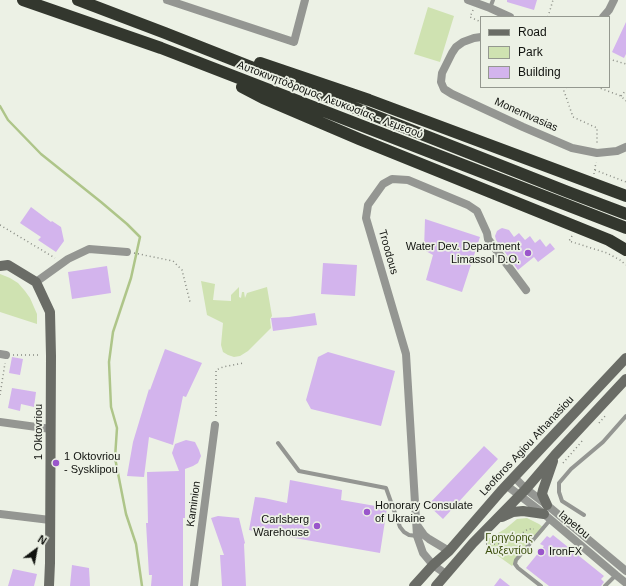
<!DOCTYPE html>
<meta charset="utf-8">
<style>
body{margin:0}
#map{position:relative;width:626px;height:586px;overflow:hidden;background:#ecf1e5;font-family:Arial,sans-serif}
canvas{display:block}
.legend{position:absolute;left:480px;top:16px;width:130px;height:72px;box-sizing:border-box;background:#ecf1e5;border:1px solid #94988f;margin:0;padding:5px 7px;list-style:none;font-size:12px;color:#11130f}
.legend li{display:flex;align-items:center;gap:8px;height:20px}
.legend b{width:20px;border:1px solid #94988f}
.north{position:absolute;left:16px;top:530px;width:40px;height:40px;-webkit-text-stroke:3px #ecf1e5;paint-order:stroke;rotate:32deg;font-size:11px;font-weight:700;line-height:16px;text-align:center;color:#11130f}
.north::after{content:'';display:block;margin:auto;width:14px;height:18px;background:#11130f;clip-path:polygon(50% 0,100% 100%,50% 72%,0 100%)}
</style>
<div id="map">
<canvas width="626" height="586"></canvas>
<ul class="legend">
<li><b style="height:5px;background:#6a6c66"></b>Road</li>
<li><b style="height:11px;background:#cfe2b1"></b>Park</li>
<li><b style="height:11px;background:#d3b4ed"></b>Building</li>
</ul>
<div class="north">N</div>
</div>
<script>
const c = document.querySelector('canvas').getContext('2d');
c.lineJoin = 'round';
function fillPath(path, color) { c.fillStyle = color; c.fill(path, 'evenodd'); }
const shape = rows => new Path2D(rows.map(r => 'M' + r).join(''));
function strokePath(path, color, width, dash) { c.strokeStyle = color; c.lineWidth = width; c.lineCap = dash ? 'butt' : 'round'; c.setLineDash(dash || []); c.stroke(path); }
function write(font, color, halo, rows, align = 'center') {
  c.font = font + ' Arial,sans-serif'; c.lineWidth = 3.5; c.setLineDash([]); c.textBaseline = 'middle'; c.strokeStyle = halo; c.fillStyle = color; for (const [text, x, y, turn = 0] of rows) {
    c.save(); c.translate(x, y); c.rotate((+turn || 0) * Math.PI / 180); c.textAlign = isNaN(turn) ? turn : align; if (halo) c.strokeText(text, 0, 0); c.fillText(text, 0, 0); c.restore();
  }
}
const green = shape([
 [428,7,454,16,440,62,414,54],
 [0,274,10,278,18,283,25,291,30,298,37,314,37,324,0,312],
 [201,281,215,284,213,300,231,301,231,295,239,287,239,297,241,298,242,292,244,292,245,298,247,293,267,287,272,316,270,319,271,328,248,351,240,356,234,357,228,355,223,352,221,345,223,323,207,315],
 [527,518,539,524,545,529,512,566,487,548,488,539,505,529,517,519]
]);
const stream = shape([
 [0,106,8,120,41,154,101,202,127,224,140,237,131,278,113,332,109,362,111,407,117,428,115,458,126,514,136,544,142,586]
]);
const building = shape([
 [507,0,537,0,534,10,507,2],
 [626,22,626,54,624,58,612,52],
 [31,207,51,222,52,221,61,227,64,241,56,252,38,240,41,237,20,223],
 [425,219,480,237,462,292,426,280,433,255,424,250],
 [502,228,509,230,514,237,519,233,525,240,530,236,535,243,540,239,546,247,550,243,555,249,538,262,534,257,518,270,496,240,495,236,497,231,500,229],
 [323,263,357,265,355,296,321,294],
 [107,266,111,293,72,299,68,272],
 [315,313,317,325,273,331,271,318,289,317],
 [165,349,202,363,186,397,183,396,173,445,149,437,144,477,127,476,133,442,149,389,150,390],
 [328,352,395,371,381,426,311,409,306,400,318,357],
 [12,357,23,359,20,375,9,373],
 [12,388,36,392,34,407,21,404,20,411,8,408],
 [186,440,195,442,199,450,201,456,198,463,193,466,185,469,185,518,183,518,183,586,151,586,152,575,149,575,146,523,148,523,147,472,179,471,172,453,175,444],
 [484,446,498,459,443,519,428,505],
 [290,480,342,490,341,500,387,508,380,553,249,530,255,497,264,498,287,503],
 [218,516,239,518,245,543,244,544,246,586,222,586,220,555,224,555,211,518],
 [553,535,604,576,601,579,604,582,601,586,549,586,526,568,544,546,540,544,547,536,550,538],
 [72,565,89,568,90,586,70,586],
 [13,569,37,574,34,586,8,586],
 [500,578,510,586,494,586]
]);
const path = shape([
 [473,10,470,17,481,22],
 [548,17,553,0],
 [609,59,626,64],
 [566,87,564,91,573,117,597,128,597,144],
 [597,87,621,96,626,101],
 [621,96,626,90],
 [595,170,626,182],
 [594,174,596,162],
 [0,225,55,258],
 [572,236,569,241,607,253,620,260,626,265],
 [134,253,173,261,182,270,190,302],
 [13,355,41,355],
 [0,395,5,363],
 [216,416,216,370,223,367,243,363],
 [599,423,606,415],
 [563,463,583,440],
 [486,544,502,544,511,541,528,529,534,529]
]);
const lane = shape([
 [490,8,493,0],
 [278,443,299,471,386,488,400,527,404,532,409,535,417,536],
 [584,515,562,501,559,492,559,483,571,469,603,442,626,416],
 [541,586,518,568,515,564,516,560,550,520],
 [605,586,616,575]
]);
const street = shape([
 [167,0,294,42,305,0],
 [468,0,490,8,510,17],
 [603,17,609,10,614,0],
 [481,37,474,38,463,42,456,47,452,53,442,73,441,82,444,89,452,94,523,127,572,148,597,153,617,151,626,147],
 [36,282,68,259,89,249,127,252],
 [0,354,6,355],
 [0,422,51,429],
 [514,477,526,489,547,505,626,571],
 [506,485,544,514,616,575,626,583],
 [0,514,50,520],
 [417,525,424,535,429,539,449,551],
 [446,574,433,565,423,553,417,536,406,354,366,218,368,205,383,184,392,179,408,180,468,205,477,211,487,233,488,239,526,290],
 [194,586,215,425]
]);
const secondary = shape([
 [0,266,8,265,36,282,50,312,51,356,50,563,49,586],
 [547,505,542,494,543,490,553,461],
 [502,517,513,512,523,511,544,514],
 [414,586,433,565,449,551,501,491,626,358],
 [436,586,473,543,526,489,555,455,626,379]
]);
const highway = shape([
 [23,0,161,48,626,228],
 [78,0,165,33,568,192,626,214],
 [260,63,369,100,626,196],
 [242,87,263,98,359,139,609,240,626,250]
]);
const markers = [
 [528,253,4,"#9a56cb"],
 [56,463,4,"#9a56cb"],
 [367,512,4,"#9a56cb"],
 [317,526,4,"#9a56cb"],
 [541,552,4,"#9a56cb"]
];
const streetNames = [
 ["Αυτοκινητόδρομος Λευκωσίας - Λεμεσού",330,100,21],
 ["Monemvasias",526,115,24],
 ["Troodous",388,252,74],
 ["1 Oktovriou",39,432,-90],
 ["Leoforos Agiou Athanasiou",527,446,-47],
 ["Kaminion",194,504,-82],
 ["Iapetou",574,525,40]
];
const poiNames = [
 ["Water Dev. Department",520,247,"right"],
 ["Limassol D.O.",520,260,"right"],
 ["1 Oktovriou",64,457],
 ["- Sysklipou",64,470],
 ["Honorary Consulate",375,506],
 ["of Ukraine",375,519],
 ["Carlsberg",309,520,"right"],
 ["Warehouse",309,533,"right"],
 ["IronFX",549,552]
];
const parkNames = [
 ["Γρηγόρης",509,538],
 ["Αυξεντίου",509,551]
];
fillPath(green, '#cfe2b1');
strokePath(stream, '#aec589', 2.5);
fillPath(building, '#d3b4ed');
strokePath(path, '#878a82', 1.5, [1, 3]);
strokePath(lane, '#949692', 4);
strokePath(street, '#949692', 8);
strokePath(secondary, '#6a6c66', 10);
strokePath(highway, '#33372e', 12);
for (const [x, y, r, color] of markers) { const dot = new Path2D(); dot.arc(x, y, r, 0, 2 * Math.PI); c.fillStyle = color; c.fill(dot); strokePath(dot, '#ecf1e5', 1.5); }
write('11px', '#11130f', '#ecf1e5', streetNames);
write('11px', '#11130f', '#ecf1e5', poiNames, 'left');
write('11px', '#3e5110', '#ecf1e5', parkNames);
</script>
